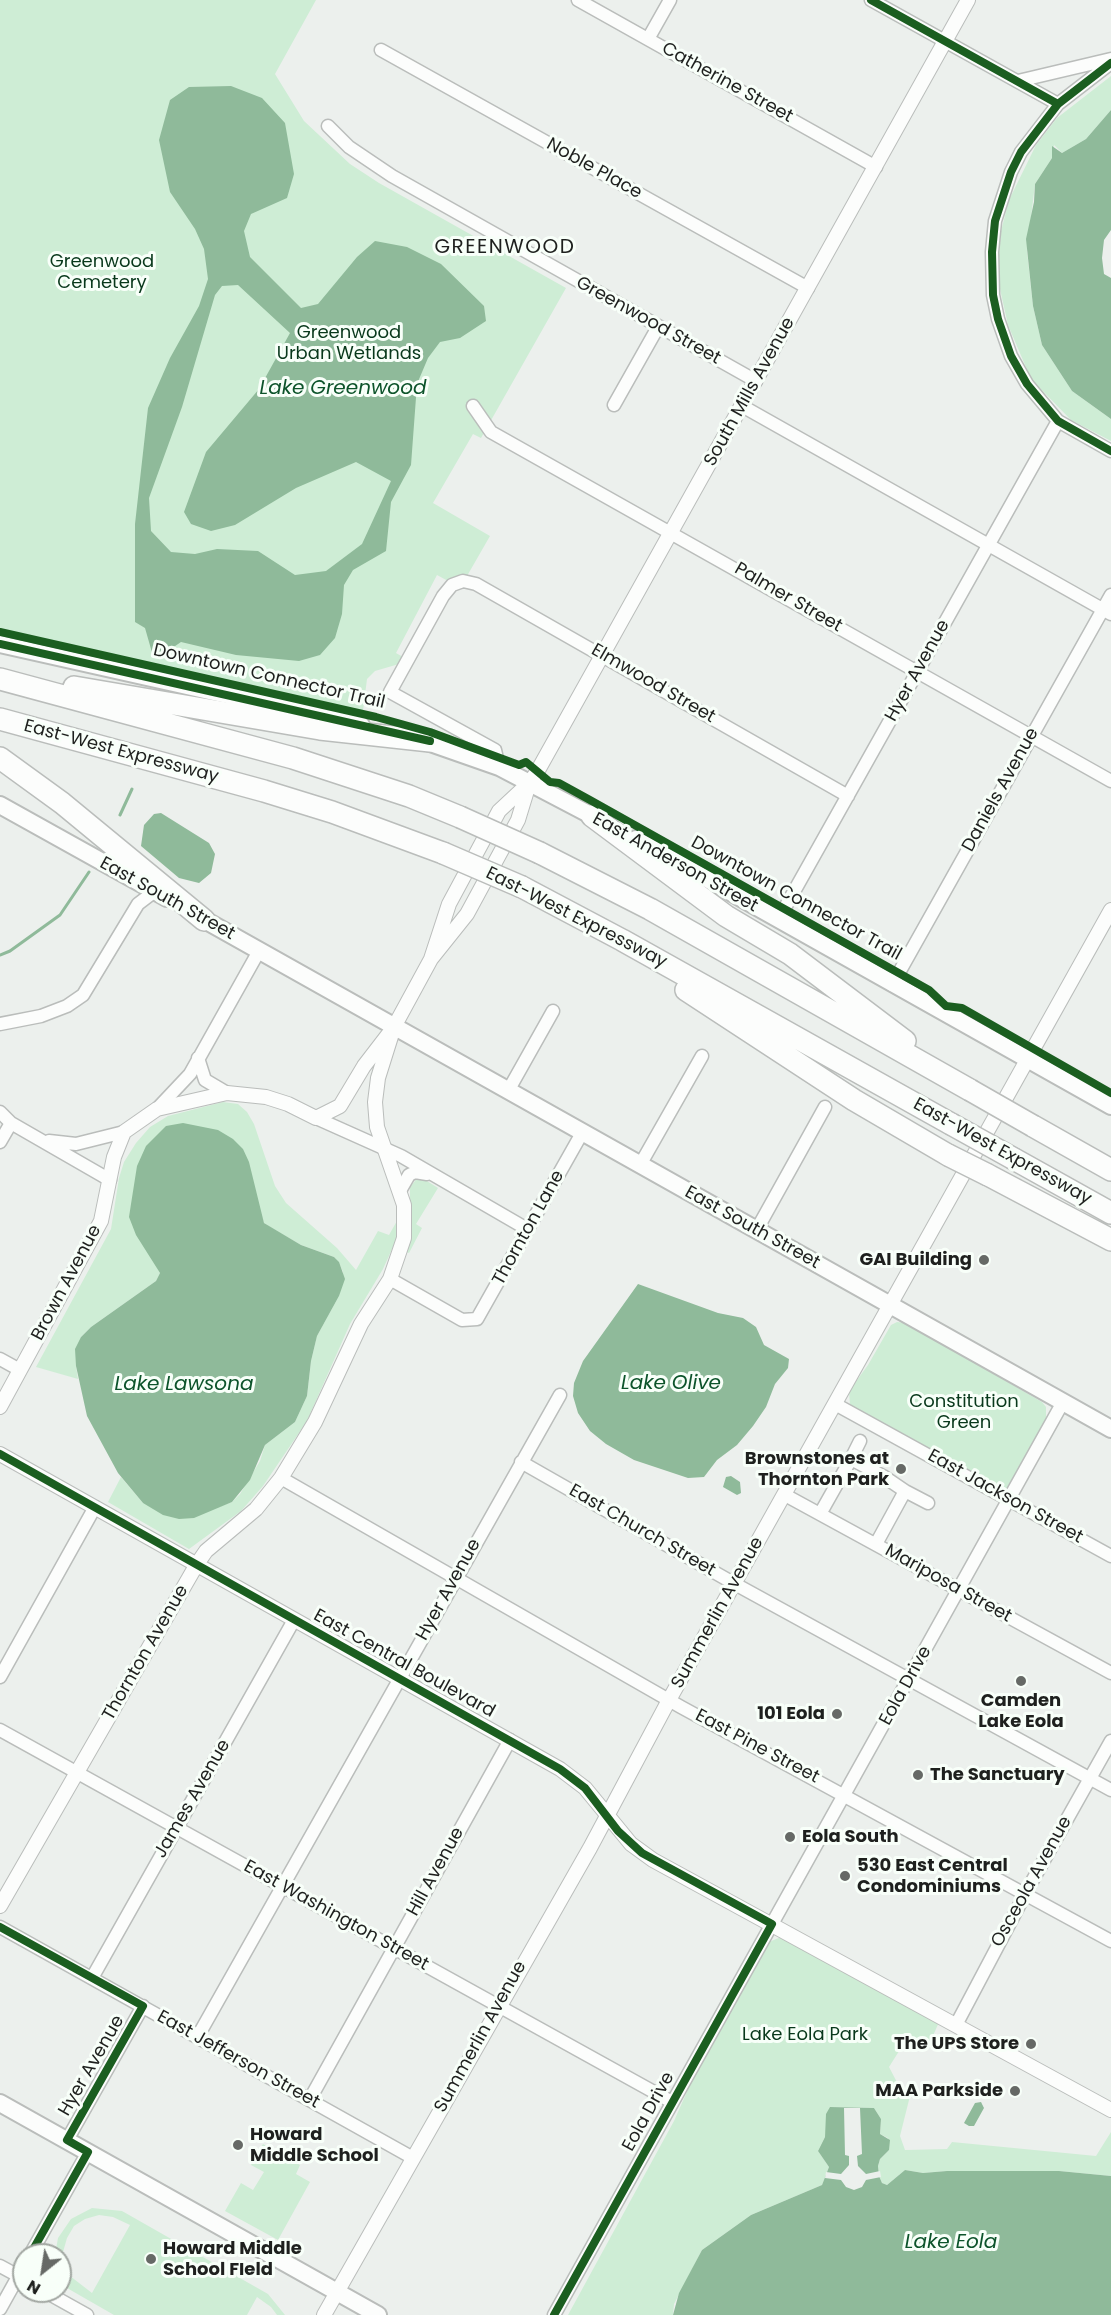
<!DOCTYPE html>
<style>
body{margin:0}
#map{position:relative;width:1111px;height:2315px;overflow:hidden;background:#ecf0ed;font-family:Poppins,sans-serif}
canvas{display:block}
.north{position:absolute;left:12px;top:2243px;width:60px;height:60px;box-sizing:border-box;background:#f8fff9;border:2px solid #a1a6a1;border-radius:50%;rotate:210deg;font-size:16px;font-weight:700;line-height:24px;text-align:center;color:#1e201e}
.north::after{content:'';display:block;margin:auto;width:21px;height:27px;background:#666966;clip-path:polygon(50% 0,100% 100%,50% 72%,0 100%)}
</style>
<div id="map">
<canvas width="1111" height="2315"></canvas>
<div class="north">N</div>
</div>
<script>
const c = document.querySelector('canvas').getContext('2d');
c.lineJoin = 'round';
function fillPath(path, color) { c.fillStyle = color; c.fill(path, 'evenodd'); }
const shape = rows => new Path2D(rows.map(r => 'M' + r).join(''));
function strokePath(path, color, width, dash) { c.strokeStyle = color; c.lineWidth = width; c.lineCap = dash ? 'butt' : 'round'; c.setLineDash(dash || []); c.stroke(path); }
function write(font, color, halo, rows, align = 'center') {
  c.font = font + ' Poppins,sans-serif'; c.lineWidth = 6; c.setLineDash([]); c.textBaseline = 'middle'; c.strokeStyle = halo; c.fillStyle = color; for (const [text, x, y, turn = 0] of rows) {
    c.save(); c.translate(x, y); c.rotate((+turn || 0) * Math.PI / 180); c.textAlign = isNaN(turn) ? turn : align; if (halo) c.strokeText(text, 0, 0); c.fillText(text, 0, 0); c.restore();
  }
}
const green = shape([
 [0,0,316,0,275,74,304,121,350,164,379,183,566,288,481,438,473,434,433,503,490,536,467,576,448,581,437,575,396,653,403,657,399,664,375,671,367,679,363,711,0,629],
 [1111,76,1111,110,1086,139,1062,153,1054,145,1052,158,1035,184,1027,251,1033,306,1042,345,1072,391,1111,419,1111,441,1071,420,1031,379,1008,325,1000,289,999,255,1001,231,1009,200,1036,145,1057,118],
 [223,1102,238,1104,247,1112,254,1124,275,1186,286,1203,337,1248,356,1270,378,1231,389,1235,410,1198,410,1187,419,1176,438,1188,416,1224,422,1228,409,1253,393,1247,383,1269,350,1324,307,1421,263,1486,241,1511,189,1549,108,1502,121,1477,143,1503,213,1509,232,1502,240,1494,260,1461,265,1445,295,1422,307,1396,311,1361,317,1336,339,1296,343,1272,339,1263,334,1257,301,1245,270,1227,264,1223,257,1204,156,1264,160,1273,156,1281,91,1327,81,1337,76,1366,78,1379,36,1367,111,1229,119,1178,124,1162,136,1143,150,1127,168,1116],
 [897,1322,906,1323,1042,1402,1046,1407,1046,1420,1007,1490,998,1488,850,1405,849,1391,868,1365,891,1325],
 [781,1937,939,2022,929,2045,914,2043,901,2048,889,2067,900,2088,910,2096,900,2136,905,2150,947,2149,952,2142,1096,2156,1111,2132,1111,2176,1059,2171,947,2171,923,2173,905,2170,887,2185,882,2183,879,2176,878,2166,880,2159,889,2150,888,2138,880,2134,881,2119,874,2108,830,2107,825,2137,818,2151,829,2167,822,2185,751,2215,702,2250,674,2304,673,2315,568,2315,674,2121,693,2078,769,1942],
 [263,2144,300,2165,296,2174,310,2182,278,2240,225,2211,241,2183,253,2190,264,2172,251,2165],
 [92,2208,122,2211,268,2294,285,2315,277,2315,271,2307,257,2297,247,2315,114,2315,60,2284,60,2255,55,2255,58,2238,71,2219],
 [99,2215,113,2217,130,2225,92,2293,70,2276,65,2265,63,2252,67,2238,74,2226,85,2219]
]);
const water = shape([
 [231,86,262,98,285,123,294,174,287,198,251,214,244,231,250,257,301,308,318,304,357,257,375,241,407,247,441,264,484,306,486,321,460,338,440,342,428,358,417,384,411,465,391,502,386,551,353,570,344,585,342,614,335,638,320,655,299,661,236,655,181,642,159,657,153,656,145,628,135,622,135,524,148,408,170,358,199,306,208,279,204,249,195,229,170,192,159,140,170,100,189,87],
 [238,285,290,333,259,389,206,452,184,512,191,524,211,531,235,525,296,488,356,462,391,481,362,544,326,571,295,575,258,551,217,549,195,554,171,552,151,531,149,498,182,407,215,295,222,286],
 [1111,110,1111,230,1104,240,1102,258,1104,274,1111,278,1111,419,1072,391,1042,345,1033,306,1026,239,1034,202,1035,184,1052,158,1052,146,1062,153,1086,139],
 [161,813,209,843,215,854,211,873,199,883,179,878,141,846,144,825,154,814],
 [183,1123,218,1130,233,1139,243,1149,249,1162,264,1223,301,1245,334,1257,339,1262,345,1279,339,1296,317,1336,311,1361,307,1396,295,1422,265,1445,250,1480,232,1502,194,1518,179,1519,163,1515,143,1503,118,1473,87,1416,76,1366,75,1349,81,1337,91,1327,156,1281,160,1273,136,1235,129,1217,131,1204,137,1166,146,1146,166,1126],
 [638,1284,718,1313,743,1318,756,1327,764,1345,789,1359,788,1368,775,1384,766,1407,753,1426,737,1445,717,1460,704,1477,688,1478,634,1460,606,1444,590,1431,578,1413,573,1396,574,1383,583,1361],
 [731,1476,740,1482,741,1493,737,1495,723,1487,726,1477],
 [981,2102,984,2108,974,2126,969,2126,964,2123,975,2103],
 [830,2107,874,2108,881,2119,880,2134,890,2140,889,2150,880,2159,878,2166,879,2176,882,2183,887,2185,905,2170,923,2173,947,2171,1059,2171,1111,2176,1111,2315,673,2315,679,2293,702,2250,751,2215,822,2185,829,2167,818,2151,825,2137,826,2114]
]);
const pier = shape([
 [844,2108,860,2108,862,2154,857,2156,858,2166,866,2174,880,2171,881,2177,866,2180,862,2187,854,2190,846,2187,841,2180,825,2178,826,2172,841,2174,849,2165,849,2156,845,2155]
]);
const stream = shape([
 [120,815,132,789],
 [0,955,10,951,60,915,89,872]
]);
const minor = shape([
 [578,0,876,167],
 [871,0,1058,104],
 [648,39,670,0],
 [381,50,808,288],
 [1111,63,1058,104,1021,152,1011,172,995,221,992,252,993,295,998,319,1011,356,1027,384,1058,421,1111,451],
 [1018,81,1111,59],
 [328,126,349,147,392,176,756,381],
 [614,405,658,327],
 [473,406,491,432,1111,781],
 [742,406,1111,614],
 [499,767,495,750,390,692,443,596,452,585,463,581,476,584,848,796],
 [778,920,1058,421],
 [892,985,1111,595],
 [0,1024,41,1016,67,1006,83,995,138,904,155,891],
 [198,1058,205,1080,227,1093],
 [508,1091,553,1011],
 [157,1109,190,1074,259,951],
 [0,1112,11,1123,110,1180],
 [316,1118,401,1156,527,1229],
 [49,1141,76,1144,124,1132],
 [0,1142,11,1123],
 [640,1165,702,1056],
 [401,1189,409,1175,415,1172,427,1174],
 [756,1231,825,1107],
 [390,1279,462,1320,477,1319,582,1133],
 [0,1359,20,1370],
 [835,1404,1111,1556],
 [851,1459,860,1441],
 [521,1462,735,1584,1111,1790],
 [281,1478,681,1707,1111,1941],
 [905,1491,928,1503],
 [785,1495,1111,1673],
 [820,1514,851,1459,883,1476,905,1491,876,1544],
 [0,1677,95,1507],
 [0,1730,672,2102],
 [0,1927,413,2158],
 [92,1978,294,1620],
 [956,2025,1030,1885,1111,1741],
 [198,2036,560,1395],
 [310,2099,510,1740],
 [67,2140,143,2006],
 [30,2255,88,2152],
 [0,2266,24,2279],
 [44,2291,87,2315],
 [0,2309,24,2266],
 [554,2315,1063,1402]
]);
const tertiary = shape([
 [431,959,449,904,499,811,529,783,537,772,968,0],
 [0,1407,101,1221,114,1157,124,1132,157,1109,227,1093,266,1097,288,1104,316,1118,340,1106,364,1066,394,1027,431,959,467,914,518,820,529,784],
 [0,1454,560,1769,585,1788,631,1844,653,1860,1111,2110],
 [0,1906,197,1564,206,1551,256,1509,281,1478,315,1422,361,1324,390,1279,404,1238,404,1205,377,1127,375,1102,378,1078,394,1027],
 [324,2315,590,1848,669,1700,1111,910]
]);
const secondary = shape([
 [0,644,361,725],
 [419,739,499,767,602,821],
 [0,805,167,898],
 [636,839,1111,1106],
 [194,914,1111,1429],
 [0,2103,378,2315]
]);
const motorway = shape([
 [0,679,293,758,409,796,460,817],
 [74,687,320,729,430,741],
 [0,719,264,791,332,812,443,853],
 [0,758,62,803,204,920],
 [592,816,726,916,790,954,905,1041],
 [540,853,650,909,970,1090],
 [522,887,622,940,951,1124],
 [686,990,854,1100,948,1155],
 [1033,1126,1111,1170],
 [1014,1159,1111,1213],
 [988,1175,1111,1240]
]);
const motorwayBridge = shape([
 [460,817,540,853],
 [443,853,522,887],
 [970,1090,1033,1126],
 [951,1124,1014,1159],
 [948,1155,988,1175]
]);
const cycleway = shape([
 [871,0,1058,104],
 [1111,63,1058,104,1021,152,1011,172,995,221,992,252,993,295,998,319,1011,356,1027,384,1058,421,1111,451],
 [0,632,376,717,430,732,519,765,526,762,550,782,559,783,590,800,929,990,946,1006,962,1008,1111,1093],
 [0,644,430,741],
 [0,1454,560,1769,585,1788,618,1831,642,1853,772,1924,554,2315],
 [0,1927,143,2006,67,2140,88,2152,30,2255]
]);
const markers = [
 [984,1260,6,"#666966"],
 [901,1469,6,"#666966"],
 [1021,1681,6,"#666966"],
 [837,1714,6,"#666966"],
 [918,1775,6,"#666966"],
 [790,1837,6,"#666966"],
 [845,1876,6,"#666966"],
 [1031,2044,6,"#666966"],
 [1015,2091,6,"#666966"],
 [238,2145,6,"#666966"],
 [151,2259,6,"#666966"]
];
const streetNames = [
 ["Catherine Street",727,83,29],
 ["Noble Place",594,169,29],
 ["Greenwood Street",648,321,29],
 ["South Mills Avenue",750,392,-61],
 ["Palmer Street",788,598,30],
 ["Hyer Avenue",918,671,-61],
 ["Downtown Connector Trail",269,677,13],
 ["Elmwood Street",653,684,30],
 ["East-West Expressway",121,752,15],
 ["Daniels Avenue",1001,790,-61],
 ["East Anderson Street",675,863,29],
 ["East South Street",167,899,29],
 ["Downtown Connector Trail",796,899,29],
 ["East-West Expressway",576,918,27],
 ["East-West Expressway",1002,1152,29],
 ["Thornton Lane",529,1228,-61],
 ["East South Street",752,1228,29],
 ["Brown Avenue",67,1283,-62],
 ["East Jackson Street",1005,1497,29],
 ["East Church Street",642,1531,30],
 ["Mariposa Street",948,1584,29],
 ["Hyer Avenue",449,1590,-61],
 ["Summerlin Avenue",718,1613,-61],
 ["Thornton Avenue",146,1653,-60],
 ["East Central Boulevard",404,1664,29],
 ["Eola Drive",906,1686,-61],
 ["East Pine Street",757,1747,28],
 ["James Avenue",193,1799,-60],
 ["Hill Avenue",436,1872,-61],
 ["Osceola Avenue",1032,1882,-61],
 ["East Washington Street",336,1916,29],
 ["Summerlin Avenue",481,2037,-61],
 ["East Jefferson Street",238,2060,29],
 ["Hyer Avenue",92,2066,-60],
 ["Eola Drive",649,2112,-61]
];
const parkNames = [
 ["Greenwood",102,262],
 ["Cemetery",102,283],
 ["Greenwood",349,333],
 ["Urban Wetlands",349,354],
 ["Constitution",964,1402],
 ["Green",964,1423],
 ["Lake Eola Park",805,2035]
];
const poiNames = [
 ["GAI Building",972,1260],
 ["Brownstones at",889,1459],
 ["Thornton Park",889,1480],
 ["Camden",1021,1701,"center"],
 ["Lake Eola",1021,1722,"center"],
 ["101 Eola",825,1714],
 ["The Sanctuary",930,1775,"left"],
 ["Eola South",802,1837,"left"],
 ["530 East Central",857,1866,"left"],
 ["Condominiums",857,1887,"left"],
 ["The UPS Store",1019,2044],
 ["MAA Parkside",1003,2091],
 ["Howard",250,2135,"left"],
 ["Middle School",250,2156,"left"],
 ["Howard Middle",163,2249,"left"],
 ["School FIeld",163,2270,"left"]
];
const neighbourhoodNames = [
 ["GREENWOOD",505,248]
];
const waterNames = [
 ["Lake Greenwood",343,389],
 ["Lake Olive",671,1384],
 ["Lake Lawsona",184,1385],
 ["Lake Eola",951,2243]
];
fillPath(green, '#ceedd5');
fillPath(water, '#8fba9a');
fillPath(pier, '#ecf0ed');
strokePath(stream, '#8fba9a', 3);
strokePath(minor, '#babdbb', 15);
strokePath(tertiary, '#babdbb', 16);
strokePath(secondary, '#babdbb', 20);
strokePath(motorway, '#babdbb', 24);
strokePath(minor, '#fcfdfc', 12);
strokePath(tertiary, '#fcfdfc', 14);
strokePath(secondary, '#fcfdfc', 16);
strokePath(motorway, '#fcfdfc', 21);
strokePath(motorwayBridge, '#babdbb', 24, []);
strokePath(motorwayBridge, '#fcfdfc', 21);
strokePath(cycleway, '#1b5e20', 8);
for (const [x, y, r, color] of markers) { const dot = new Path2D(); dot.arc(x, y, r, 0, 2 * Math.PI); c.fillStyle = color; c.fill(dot); strokePath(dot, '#f8fff9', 2); }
write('18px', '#1e201e', '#f8fff9', streetNames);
write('18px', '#08381b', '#f8fff9', parkNames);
write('bold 18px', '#1e201e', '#f8fff9', poiNames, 'right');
c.letterSpacing = '1.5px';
write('20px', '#1e201e', '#f8fff9', neighbourhoodNames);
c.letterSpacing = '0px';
write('italic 20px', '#0d542b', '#f8fff9', waterNames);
</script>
